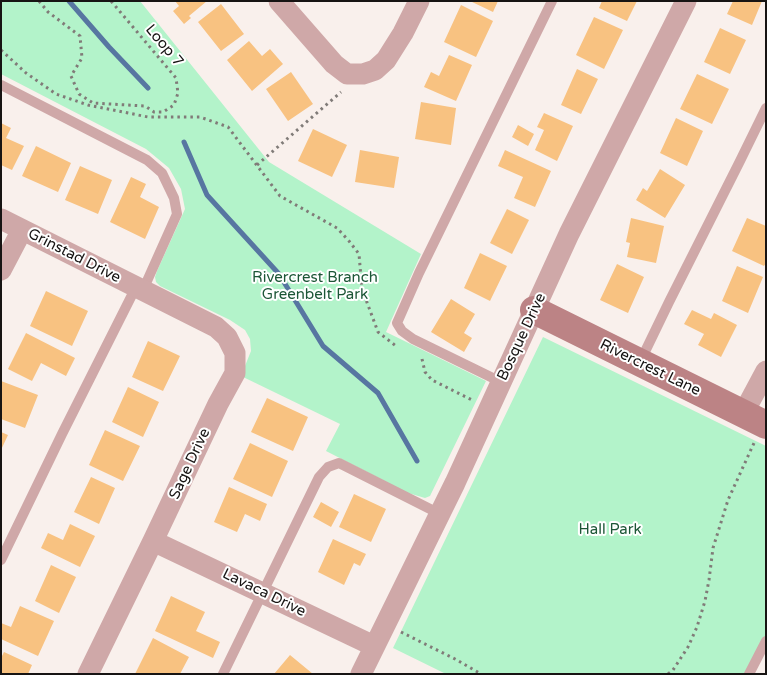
<!DOCTYPE html>
<style>
body{margin:0}
#map{position:relative;width:767px;height:675px;overflow:hidden;background:#f9f0ec;font-family:"Varela Round",sans-serif}
canvas{display:block}
.frame{position:absolute;inset:0;border:2px solid #171413;pointer-events:none}
</style>
<div id="map">
<canvas width="767" height="675"></canvas>
<div class="frame"></div>
</div>
<script>
const c = document.querySelector('canvas').getContext('2d');
c.lineJoin = 'round';
function fillPath(path, color) { c.fillStyle = color; c.fill(path, 'evenodd'); }
const shape = rows => new Path2D(rows.map(r => 'M' + r).join(''));
function strokePath(path, color, width, dash) { c.strokeStyle = color; c.lineWidth = width; c.lineCap = dash ? 'butt' : 'round'; c.setLineDash(dash || []); c.stroke(path); }
function write(font, color, halo, rows, align = 'center') {
  c.font = font + ' "Varela Round",sans-serif'; c.lineWidth = 4; c.setLineDash([]); c.textBaseline = 'middle'; c.strokeStyle = halo; c.fillStyle = color; for (const [text, x, y, turn = 0] of rows) {
    c.save(); c.translate(x, y); c.rotate((+turn || 0) * Math.PI / 180); c.textAlign = isNaN(turn) ? turn : align; if (halo) c.strokeText(text, 0, 0); c.fillText(text, 0, 0); c.restore();
  }
}
const green = shape([
 [1,1,140,1,269,162,421,254,386,332,486,381,430,496,425,498,408,493,326,451,340,424,241,376,251,351,250,339,245,330,230,320,160,286,156,282,155,277,157,271,185,209,181,189,169,168,146,149,1,74],
 [543,337,766,446,766,637,748,674,446,674,393,648]
]);
const stream = shape([
 [69,1,109,47,148,88],
 [184,142,207,195,279,274,323,346,378,393,417,461]
]);
const building = shape([
 [175,1,207,1,189,16,191,18,184,24,173,11,179,6],
 [470,1,498,1,493,12],
 [602,1,637,1,627,21,599,8],
 [733,1,762,1,752,25,727,14],
 [221,4,244,34,221,51,198,22],
 [461,5,493,21,476,57,444,42],
 [594,17,623,30,604,69,576,55],
 [720,28,746,40,730,74,704,62],
 [249,41,262,56,270,49,283,64,252,91,227,60],
 [449,55,472,65,456,101,424,87,431,72,439,76],
 [577,69,598,79,581,114,561,105],
 [291,72,313,104,288,121,266,89],
 [697,74,729,89,712,124,680,109],
 [421,102,456,108,451,145,415,139],
 [544,113,573,126,557,161,535,150,544,130,537,127],
 [676,118,703,131,687,166,660,153],
 [1,123,11,128,6,138,24,146,12,170,1,165],
 [518,125,534,134,528,146,512,137],
 [313,129,347,145,332,177,298,161],
 [36,146,71,163,58,192,22,176],
 [360,150,399,157,394,188,355,182],
 [505,150,551,171,535,207,514,198,523,177,498,166],
 [80,166,112,180,98,214,65,200],
 [660,169,685,185,665,218,636,200,643,188,647,191],
 [131,177,146,184,140,197,159,207,145,239,110,222],
 [507,209,529,220,512,254,490,243],
 [631,218,664,226,656,263,627,257,630,243,626,242],
 [747,218,766,226,766,263,764,266,732,251],
 [480,253,507,266,490,301,464,288],
 [617,264,644,277,628,313,600,300],
 [737,266,763,277,748,313,722,301],
 [46,291,88,311,72,346,30,326],
 [451,299,475,314,464,333,472,338,464,352,431,332],
 [692,310,711,319,714,313,737,325,721,357,698,345,704,334,684,324],
 [26,333,75,358,66,376,41,363,32,381,8,369],
 [148,341,180,356,163,391,132,377],
 [1,381,38,395,25,428,1,419],
 [128,387,159,402,143,437,112,422],
 [267,398,308,417,293,451,251,432],
 [105,430,140,446,123,481,89,465],
 [1,432,8,435,1,450],
 [250,443,288,461,272,497,233,479],
 [91,477,115,488,99,524,74,512],
 [229,487,267,504,260,521,245,514,237,532,214,522],
 [354,494,386,509,371,542,339,527],
 [321,502,339,512,331,527,313,517],
 [70,524,95,536,80,567,41,548,48,533,63,540],
 [333,539,366,554,360,566,354,563,344,585,318,572],
 [51,565,76,577,59,613,35,601],
 [171,596,205,612,196,631,220,642,213,658,155,631],
 [20,606,54,621,38,656,1,639,1,623,11,627],
 [153,638,189,657,180,674,135,674],
 [4,652,32,665,28,674,1,674,1,658],
 [290,655,313,674,274,674]
]);
const path = shape([
 [39,1,48,12,80,36,82,58,71,76,79,94,93,103,145,106,154,112,163,112,174,105,178,93,176,78,111,1],
 [1,50,26,73,56,94,88,105,148,117,200,117,228,127,280,196,337,228,349,241,359,254,362,289,378,332,396,346],
 [257,165,341,92],
 [422,359,425,372,432,380,472,400],
 [401,632,455,659,481,674],
 [668,674,673,670,688,647,697,627,705,601,709,580,713,548,728,500,754,443]
]);
const lane = shape([
 [1,85,147,160,162,173,174,198,177,214,143,290],
 [640,362,669,302,740,161,766,108],
 [501,382,413,339,402,331,397,323,419,273,552,1],
 [1,560,62,434,136,287],
 [223,674,319,477,328,467,339,463,440,514],
 [749,674,766,641]
]);
const street = shape([
 [279,1,334,64,347,74,363,74,375,70,386,60,403,33,419,1],
 [1,219,216,327,227,337,235,353,235,373,218,404,153,541,88,674],
 [1,270,22,230],
 [743,414,766,371],
 [153,541,374,646],
 [361,674,455,483,569,234,686,1]
]);
const secondary = shape([
 [534,310,766,425]
]);
const streetNames = [
 ["Loop 7",164,46,50],
 ["Grinstad Drive",74,256,27],
 ["Bosque Drive",522,337,-65],
 ["Rivercrest Lane",650,368,26],
 ["Sage Drive",190,464,-65],
 ["Lavaca Drive",264,593,26]
];
const parkNames = [
 ["Rivercrest Branch",315,278],
 ["Greenbelt Park",315,295],
 ["Hall Park",610,530]
];
fillPath(green, '#b3f3ca');
strokePath(stream, '#5776a1', 5);
fillPath(building, '#f8c281');
strokePath(path, '#807b78', 3, [2.5, 4]);
strokePath(lane, '#cfa8a8', 10);
strokePath(street, '#cfa8a8', 21);
strokePath(secondary, '#bc8385', 28);
write('15px', '#171413', '#fff', streetNames);
write('15px', '#1c5636', '#fff', parkNames);
</script>
